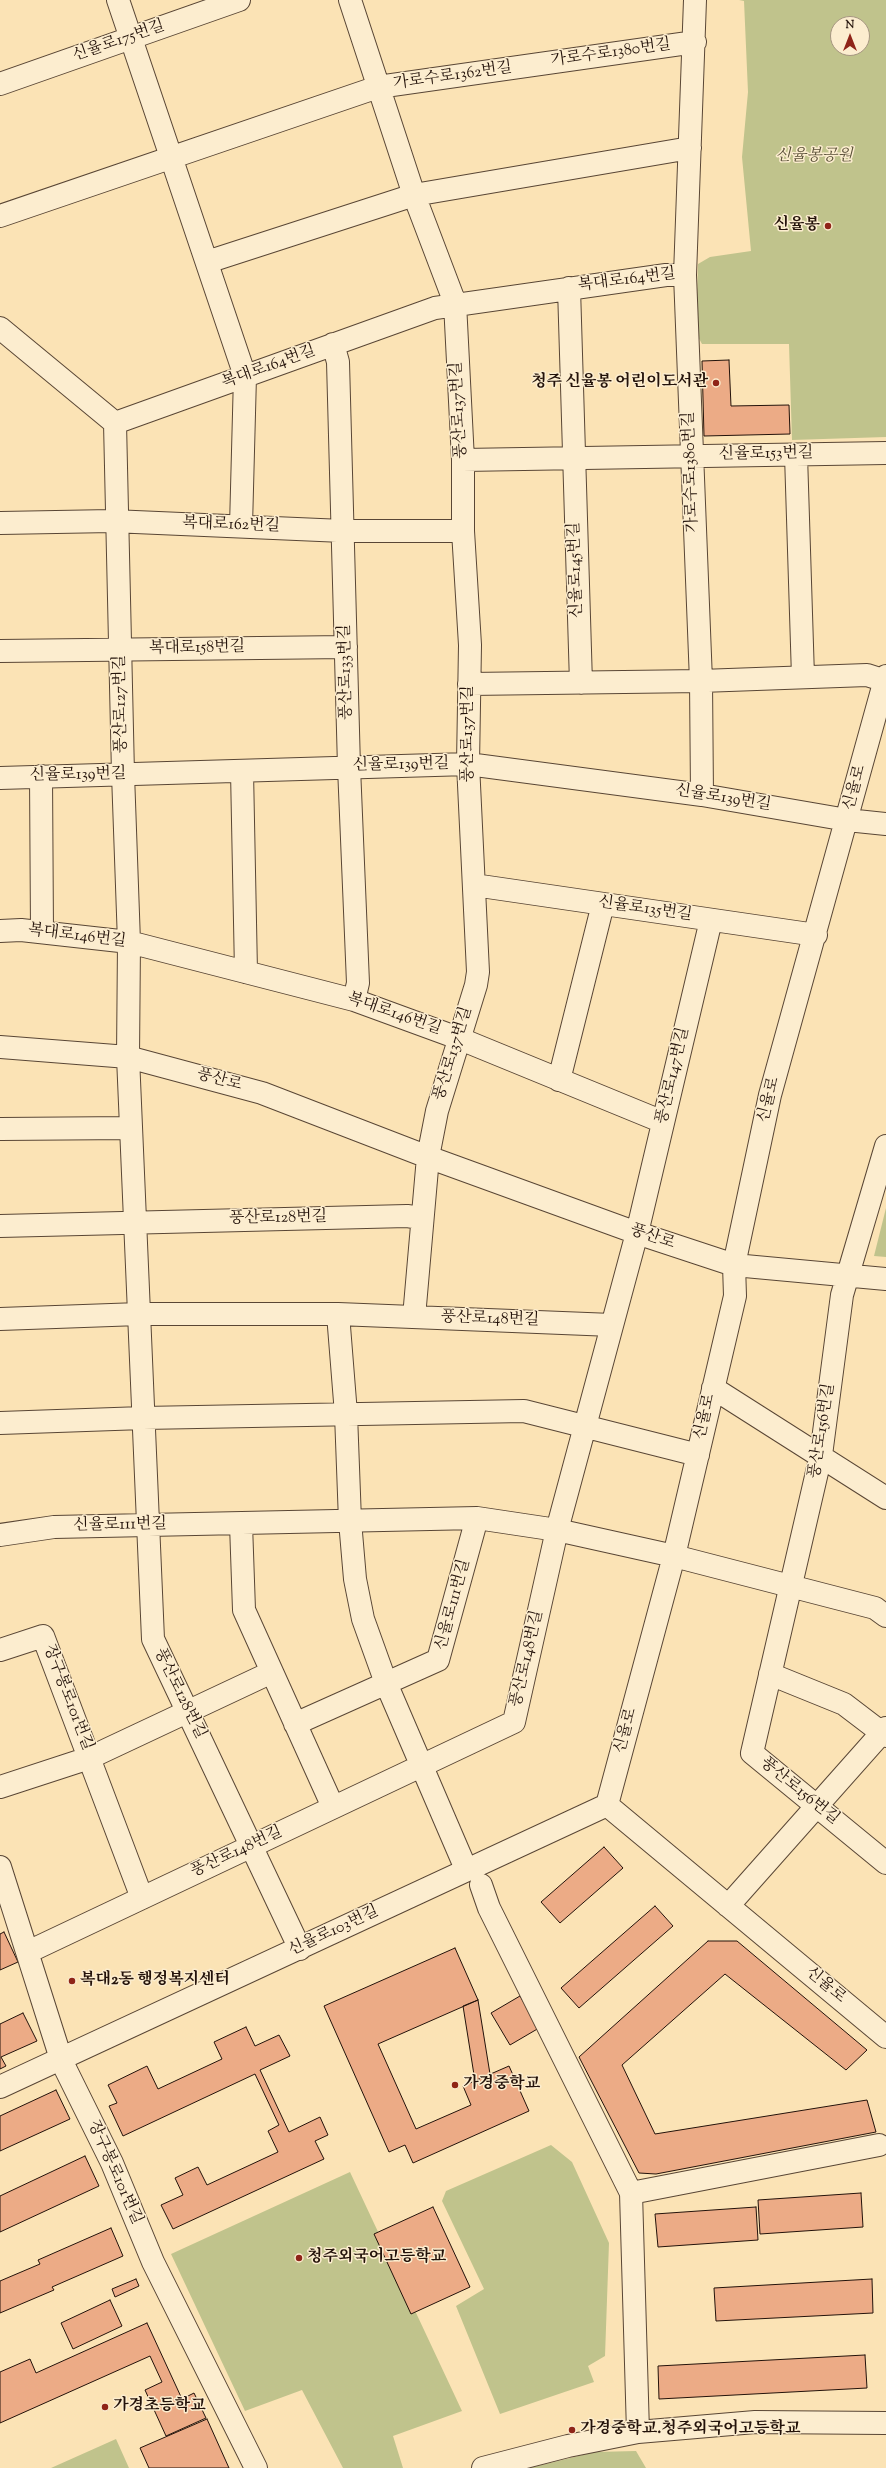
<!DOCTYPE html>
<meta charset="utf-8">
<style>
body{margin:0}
#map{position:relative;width:886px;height:2468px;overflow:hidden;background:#fbe3b5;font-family:"Sorts Mill Goudy",serif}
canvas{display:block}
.north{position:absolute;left:830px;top:16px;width:40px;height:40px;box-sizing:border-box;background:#fcedcf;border:1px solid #a59580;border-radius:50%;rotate:0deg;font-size:11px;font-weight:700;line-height:16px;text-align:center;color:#23120a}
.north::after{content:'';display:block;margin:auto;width:14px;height:18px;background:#8f2418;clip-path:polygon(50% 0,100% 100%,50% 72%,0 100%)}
</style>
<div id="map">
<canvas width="886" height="2468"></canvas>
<div class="north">N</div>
</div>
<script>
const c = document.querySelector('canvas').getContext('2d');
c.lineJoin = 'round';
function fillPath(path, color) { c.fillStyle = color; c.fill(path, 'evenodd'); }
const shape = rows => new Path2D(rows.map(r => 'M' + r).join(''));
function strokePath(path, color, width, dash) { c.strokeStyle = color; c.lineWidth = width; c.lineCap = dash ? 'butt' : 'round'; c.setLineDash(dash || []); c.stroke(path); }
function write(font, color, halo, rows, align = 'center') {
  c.font = font + ' "Sorts Mill Goudy","Noto Serif KR",serif'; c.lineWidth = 3; c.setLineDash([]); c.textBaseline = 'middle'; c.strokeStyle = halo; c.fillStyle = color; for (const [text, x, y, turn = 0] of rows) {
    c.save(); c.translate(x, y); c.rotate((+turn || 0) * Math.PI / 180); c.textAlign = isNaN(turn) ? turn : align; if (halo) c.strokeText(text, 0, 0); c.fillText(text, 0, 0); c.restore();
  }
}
const green = shape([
 [739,0,886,0,886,437,792,440,789,344,702,344,696,333,698,264,710,257,751,251,742,157,748,92,744,1],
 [838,24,862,24,862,48,838,48],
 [886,1208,886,1257,874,1256],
 [551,2145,572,2162,609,2243,605,2356,588,2366,594,2382,500,2414,456,2306,484,2289,442,2201,446,2191],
 [350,2172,462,2411,393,2436,403,2468,343,2468,302,2390,245,2411,171,2254],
 [116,2439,129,2468,51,2468],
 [636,2451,646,2468,529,2468,595,2452]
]);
const building = shape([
 [729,360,731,406,789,405,790,434,704,436,702,361,729,360],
 [604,1847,623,1868,560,1923,541,1902,604,1847],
 [655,1906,673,1926,579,2008,561,1988,655,1906],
 [4,1932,18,1962,0,1970,0,1934,4,1932],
 [708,1941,737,1941,867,2050,846,2070,725,1974,622,2065,655,2134,867,2100,876,2132,656,2174,639,2173,579,2057,708,1941],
 [455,1948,478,2000,378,2044,416,2129,471,2105,463,2086,509,2066,529,2111,413,2163,405,2145,389,2152,324,2006,455,1948],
 [520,1996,539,2028,510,2045,491,2013,520,1996],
 [478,2000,490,2074,475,2081,463,2006,478,2000],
 [23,2013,37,2041,1,2057,6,2066,0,2069,0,2024,23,2013],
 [246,2027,255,2046,279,2035,290,2056,260,2070,289,2132,320,2117,328,2135,315,2141,324,2159,173,2229,161,2205,183,2195,175,2178,198,2167,207,2185,278,2152,268,2131,279,2125,255,2074,123,2136,109,2106,117,2103,108,2085,147,2066,158,2089,222,2059,214,2042,246,2027],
 [56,2090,70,2119,0,2151,0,2116,56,2090],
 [85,2156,99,2186,0,2232,0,2196,85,2156],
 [861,2193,863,2227,760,2234,758,2200,861,2193],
 [433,2207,470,2287,411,2314,374,2234,433,2207],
 [756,2207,758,2240,658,2247,655,2214,756,2207],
 [111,2228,123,2256,52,2287,54,2290,0,2313,0,2281,40,2264,38,2260,111,2228],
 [136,2279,139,2286,115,2297,112,2289,136,2279],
 [872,2279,873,2313,716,2321,714,2288,872,2279],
 [110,2300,122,2326,73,2349,61,2323,110,2300],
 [147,2323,182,2399,194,2393,206,2418,166,2436,145,2390,162,2382,150,2356,0,2423,0,2372,30,2359,36,2373,147,2323],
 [865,2355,867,2388,659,2399,658,2366,865,2355],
 [207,2419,229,2468,149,2468,140,2448,207,2419]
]);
const minor = shape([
 [118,0,245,376,241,526],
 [350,0,414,195,455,303,463,460,463,531,470,645,468,764,478,972,476,985,437,1111,428,1157,414,1317],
 [695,0,685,275,701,681,702,795],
 [0,84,239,0],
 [0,216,378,87,695,42],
 [207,262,414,195,690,148],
 [569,288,581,683],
 [0,328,115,423,435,308,666,275,685,275],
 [333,344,338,362,349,767,358,983,354,1000],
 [115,423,123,774,129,942,128,1057,153,1639,300,1949],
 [796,455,803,677],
 [463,460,886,453],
 [0,523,112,521,343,531,463,531],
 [0,651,346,647],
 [469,684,701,681,867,675,886,681],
 [242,771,246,972],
 [41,776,42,932],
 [0,778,468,764,702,795,847,820,886,824],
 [474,885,816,935],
 [0,931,21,930,129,942,354,1000,458,1038,663,1122],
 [0,1047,128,1057,262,1093,428,1157,637,1233,734,1265,886,1279],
 [559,1080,603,904],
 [0,1129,131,1128],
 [886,1146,842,1295,821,1455,752,1753,886,1863],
 [0,1226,407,1216,421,1218],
 [338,1314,346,1414,350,1521,355,1579,363,1619,386,1683,466,1869],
 [0,1319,139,1314,338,1314,612,1325],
 [713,1388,886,1498],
 [0,1423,143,1418,524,1411,698,1455],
 [241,1524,244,1610,333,1807],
 [0,1535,54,1527,477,1518,557,1530,674,1556,875,1608,886,1616],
 [0,1650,43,1636,142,1898],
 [770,1674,844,1704,886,1736],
 [295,1724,438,1660,477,1518],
 [0,1787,89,1758,272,1672],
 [607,1805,674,1556,735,1296,734,1265,770,1095,886,676],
 [607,1805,886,2037],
 [0,1867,62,2062,112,2163,153,2262,256,2468],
 [481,1885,489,1908,631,2193,638,2432],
 [728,1906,886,1728],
 [28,1952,514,1722,557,1530,637,1233,711,920],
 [0,2087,607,1805],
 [631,2193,879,2145],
 [483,2468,568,2446,638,2432,755,2422,886,2423]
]);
const markers = [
 [828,226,4,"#8f2418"],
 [716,383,4,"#8f2418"],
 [72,1981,4,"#8f2418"],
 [455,2085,4,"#8f2418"],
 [299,2258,4,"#8f2418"],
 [105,2407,4,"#8f2418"],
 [572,2430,4,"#8f2418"]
];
const streetNames = [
 ["신율로175번길",119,42,-19],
 ["가로수로1380번길",611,54,-8],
 ["가로수로1362번길",453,77,-8],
 ["복대로164번길",627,281,-7],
 ["복대로164번길",269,368,-20],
 ["풍산로137번길",460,410,-93],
 ["신율로153번길",766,455,-1],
 ["가로수로1380번길",692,472,-92],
 ["복대로162번길",231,526,2],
 ["신율로145번길",577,570,-92],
 ["복대로158번길",197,649,-1],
 ["풍산로133번길",347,672,-91],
 ["풍산로127번길",122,704,-91],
 ["풍산로137번길",469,734,-90],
 ["신율로139번길",401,766,-1],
 ["신율로139번길",78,776,-1],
 ["신율로",856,788,-75],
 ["신율로139번길",723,799,9],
 ["신율로135번길",645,910,8],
 ["복대로146번길",77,937,7],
 ["복대로146번길",394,1015,19],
 ["풍산로137번길",454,1054,-73],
 ["풍산로147번길",674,1076,-77],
 ["풍산로",219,1081,15],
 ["신율로",770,1100,-76],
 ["풍산로128번길",278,1219,-1],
 ["풍산로",652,1238,19],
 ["풍산로148번길",490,1320,2],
 ["신율로",706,1417,-77],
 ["풍산로156번길",823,1431,-81],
 ["신율로111번길",120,1526,-1],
 ["신율로111번길",454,1605,-75],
 ["풍산로148번길",528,1659,-77],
 ["풍산로128번길",179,1694,64],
 ["장구봉로101번길",67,1698,69],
 ["신율로",627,1731,-75],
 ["풍산로156번길",799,1792,39],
 ["풍산로148번길",237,1853,-25],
 ["신율로103번길",334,1932,-25],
 ["신율로",825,1986,40],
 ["장구봉로101번길",114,2173,66]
];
const parkNames = [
 ["신율봉공원",814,157]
];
const poiNames = [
 ["신율봉",820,226,"right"],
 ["청주 신율봉 어린이도서관",708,383,"right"],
 ["복대2동 행정복지센터",80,1981],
 ["가경중학교",463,2085],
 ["청주외국어고등학교",307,2258],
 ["가경초등학교",113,2407],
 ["가경중학교.청주외국어고등학교",580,2430]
];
fillPath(green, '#c0c38c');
fillPath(building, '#ecab86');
strokePath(building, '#23120a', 1);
strokePath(minor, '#594635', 24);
strokePath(minor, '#fcedcf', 22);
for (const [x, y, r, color] of markers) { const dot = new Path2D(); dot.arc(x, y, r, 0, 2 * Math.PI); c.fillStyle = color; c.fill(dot); strokePath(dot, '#fcedcf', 1.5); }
write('16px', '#23120a', '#fcedcf', streetNames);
write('italic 16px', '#5a5038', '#fcedcf', parkNames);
write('bold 16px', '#23120a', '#fcedcf', poiNames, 'left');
</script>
